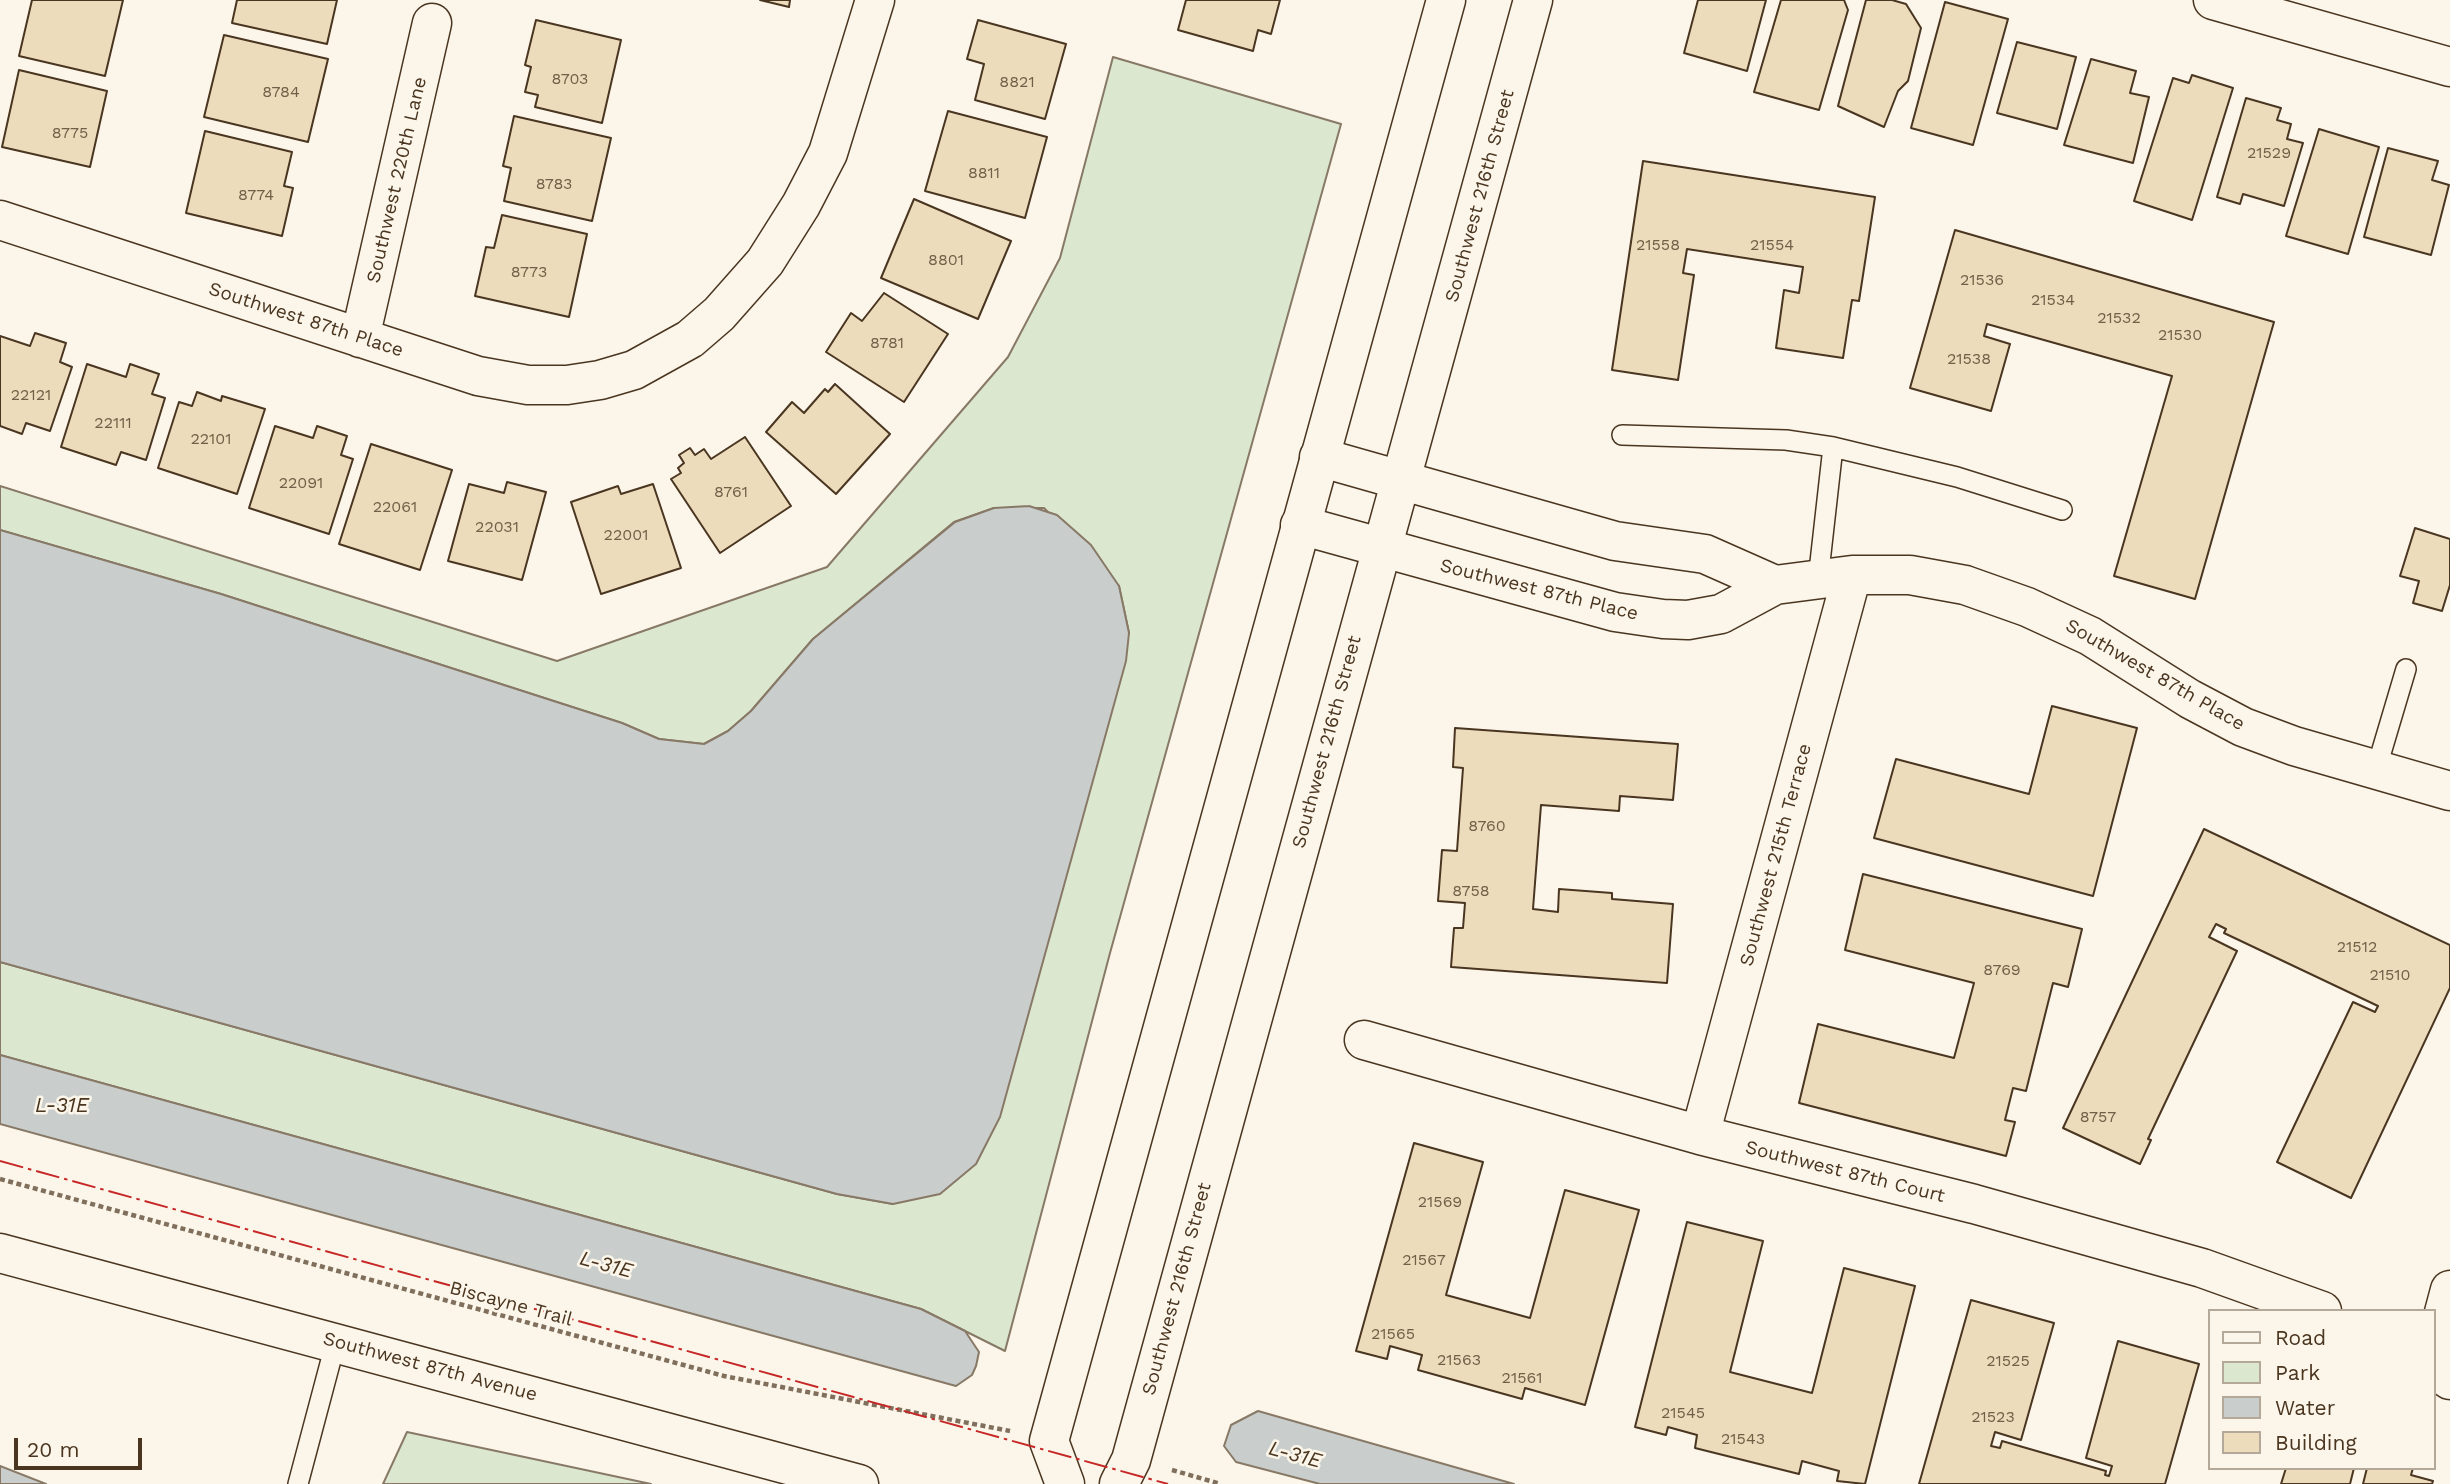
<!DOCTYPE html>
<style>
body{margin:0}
#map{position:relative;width:2450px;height:1484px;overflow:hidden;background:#fbf6e9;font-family:"Work Sans",sans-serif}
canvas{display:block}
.legend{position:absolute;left:2208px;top:1309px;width:228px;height:161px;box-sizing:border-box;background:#fbf6e9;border:2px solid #b4a999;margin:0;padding:9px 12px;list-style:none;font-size:21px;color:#4a3520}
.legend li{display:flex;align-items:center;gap:14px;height:35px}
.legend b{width:35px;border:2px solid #b4a999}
.scale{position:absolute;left:14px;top:1438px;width:128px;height:32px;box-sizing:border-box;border:4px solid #4a3520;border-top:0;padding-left:9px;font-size:21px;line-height:24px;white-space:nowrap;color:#4a3520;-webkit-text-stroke:5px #fbf6e9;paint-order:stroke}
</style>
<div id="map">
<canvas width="2450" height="1484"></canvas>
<ul class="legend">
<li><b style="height:9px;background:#fbf6e9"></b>Road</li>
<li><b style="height:19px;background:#dce7d0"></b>Park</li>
<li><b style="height:19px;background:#c9cecd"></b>Water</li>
<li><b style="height:19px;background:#ecdcbc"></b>Building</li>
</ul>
<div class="scale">20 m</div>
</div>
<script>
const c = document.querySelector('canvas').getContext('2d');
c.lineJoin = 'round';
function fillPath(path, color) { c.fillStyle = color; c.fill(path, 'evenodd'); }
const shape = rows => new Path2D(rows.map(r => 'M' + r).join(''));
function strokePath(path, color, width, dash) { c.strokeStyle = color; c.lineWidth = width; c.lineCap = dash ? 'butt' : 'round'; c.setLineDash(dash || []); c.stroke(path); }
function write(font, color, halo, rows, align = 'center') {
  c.font = font + ' "Work Sans",sans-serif'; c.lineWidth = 5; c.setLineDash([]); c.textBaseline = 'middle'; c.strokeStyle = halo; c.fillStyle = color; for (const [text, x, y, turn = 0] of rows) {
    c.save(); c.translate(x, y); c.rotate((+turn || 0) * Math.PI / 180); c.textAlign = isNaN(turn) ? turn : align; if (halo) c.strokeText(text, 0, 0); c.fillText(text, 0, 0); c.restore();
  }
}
const green = shape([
 [1113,57,1341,124,1110,953,1005,1351,921,1309,0,1055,0,962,837,1194,893,1204,1129,633,1119,586,1044,508,994,508,954,522,813,639,751,711,728,731,704,744,659,739,622,723,221,594,0,530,0,486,557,661,827,567,1008,357,1060,258,1113,57],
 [407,1432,651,1484,383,1484,407,1432]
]);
const water = shape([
 [1029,506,1057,515,1091,545,1119,586,1129,633,1126,661,1000,1117,976,1164,940,1194,893,1204,837,1194,0,962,0,530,221,594,622,723,659,739,704,744,728,731,751,711,813,639,955,522,994,508,1029,506],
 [0,1055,921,1309,965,1331,979,1352,976,1366,972,1375,956,1386,0,1124,0,1055],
 [1258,1411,1514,1484,1320,1484,1236,1462,1224,1446,1231,1425,1258,1411],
 [0,1466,46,1484,0,1484,0,1466]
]);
const building = shape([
 [32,0,123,0,105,76,19,56,32,0],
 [237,0,337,0,327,44,232,23,237,0],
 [760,0,790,0,789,7,760,0],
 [1186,0,1280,0,1271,34,1258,30,1253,51,1178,30,1186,0],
 [1698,0,1766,0,1747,71,1684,53,1698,0],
 [1781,0,1844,0,1848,10,1819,110,1754,92,1781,0],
 [1866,0,1892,0,1906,4,1921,28,1908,81,1898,91,1884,127,1838,106,1866,0],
 [1945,2,2008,19,1973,145,1911,128,1945,2],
 [536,20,621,40,602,123,535,107,538,95,525,92,531,67,525,65,536,20],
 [978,20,1066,44,1045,119,975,100,984,64,967,59,978,20],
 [224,35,328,59,308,142,204,117,224,35],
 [2017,42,2076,57,2057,129,1997,113,2017,42],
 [2091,59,2136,71,2130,93,2149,97,2133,163,2064,145,2091,59],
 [19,70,107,91,90,167,2,147,19,70],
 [2192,75,2233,88,2192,220,2134,201,2173,78,2189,83,2192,75],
 [2246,98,2281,108,2277,120,2291,124,2287,139,2303,143,2284,206,2243,194,2240,204,2217,197,2246,98],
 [948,111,1047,137,1025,218,925,191,948,111],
 [514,116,611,138,592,221,504,201,511,168,503,166,514,116],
 [2319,129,2379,147,2348,254,2286,236,2319,129],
 [205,131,292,152,284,186,293,188,282,236,186,213,205,131],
 [2388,148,2438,161,2432,180,2449,185,2431,255,2364,237,2388,148],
 [1643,161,1875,197,1859,301,1852,300,1843,358,1776,348,1784,290,1799,293,1803,267,1687,249,1683,273,1694,275,1678,380,1612,370,1643,161],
 [914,199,1011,241,978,319,881,278,914,199],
 [502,215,587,234,569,317,475,296,486,247,494,248,502,215],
 [1955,230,2274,322,2195,599,2114,576,2172,376,1987,324,1984,336,2010,344,1991,411,1910,388,1955,230],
 [884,293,948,334,904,402,826,352,851,313,862,321,884,293],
 [35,333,66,343,60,362,72,367,50,431,26,423,22,434,0,426,0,336,30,346,35,333],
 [87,364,126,377,130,364,159,374,152,394,165,398,146,460,121,452,116,465,61,447,87,364],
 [835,384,890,434,836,494,766,432,792,402,804,413,825,389,828,392,835,384],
 [197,392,221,401,222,396,265,409,237,494,158,468,179,402,192,406,197,392],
 [275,426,313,438,317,426,347,436,341,455,353,459,329,534,249,508,275,426],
 [745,437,791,506,720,553,671,479,681,473,678,468,684,463,679,455,690,448,695,455,704,449,711,459,745,437],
 [371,444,452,470,420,570,339,544,371,444],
 [507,482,546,492,522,580,448,561,469,484,504,493,507,482],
 [653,484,681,568,601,594,571,502,618,486,621,494,653,484],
 [2415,528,2450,539,2450,585,2442,611,2413,603,2419,581,2400,576,2415,528],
 [2052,706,2137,728,2093,896,1874,838,1896,759,2029,794,2052,706],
 [1455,728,1678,744,1673,800,1620,796,1619,811,1541,805,1533,909,1558,912,1559,889,1612,893,1612,899,1673,904,1667,983,1451,967,1454,928,1463,928,1465,903,1438,901,1442,850,1457,851,1463,768,1453,767,1455,728],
 [2204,829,2450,945,2450,988,2351,1198,2277,1162,2353,1002,2375,1012,2378,1006,2224,933,2226,929,2216,924,2209,937,2237,951,2148,1139,2151,1140,2140,1164,2063,1128,2204,829],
 [1863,874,2082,929,2068,987,2053,983,2026,1091,2013,1088,2005,1120,2015,1122,2006,1156,1799,1103,1818,1024,1954,1058,1974,983,1845,950,1863,874],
 [1414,1143,1483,1162,1446,1295,1530,1318,1565,1190,1639,1210,1585,1405,1525,1388,1522,1399,1418,1370,1422,1355,1390,1346,1387,1359,1356,1351,1414,1143],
 [1687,1222,1763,1241,1730,1372,1812,1393,1844,1268,1915,1286,1865,1484,1837,1481,1839,1471,1802,1461,1799,1474,1695,1448,1697,1435,1668,1427,1666,1435,1635,1427,1687,1222],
 [1971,1300,2054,1323,2021,1440,1995,1432,1991,1446,2000,1448,2002,1441,2106,1471,2105,1475,2109,1476,2112,1466,2086,1458,2118,1341,2199,1364,2165,1484,1919,1484,1971,1300],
 [2286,1468,2354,1468,2350,1484,2281,1484,2286,1468],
 [2367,1468,2413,1468,2411,1475,2433,1481,2432,1484,2363,1484,2367,1468]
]);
const path = shape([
 [0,1179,724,1376,1010,1431],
 [1172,1470,1221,1484]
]);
const service = shape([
 [1622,435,1786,440,1833,447,1957,477,2062,510],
 [1818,580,1833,447],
 [2376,770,2406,669],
 [298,1484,336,1341]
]);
const minor = shape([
 [2213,0,2450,67],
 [0,220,478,376,528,385,567,385,600,380,634,370,690,339,719,314,765,262,801,205,828,153,875,0],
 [360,338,432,23],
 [1319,457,1615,541,1705,554,1775,585],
 [1300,525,1615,612,1663,619,1688,620,1721,614,1775,585,1852,575,1910,575,1965,585,2027,607,2090,636,2190,699,2243,727,2294,746,2450,791],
 [1364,1040,1700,1135,1974,1204,2202,1268,2322,1311],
 [1700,1135,1852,575],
 [2434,1350,2450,1290],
 [2434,1369,2450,1380]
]);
const tertiary = shape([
 [0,1253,859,1484],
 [1065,1484,1049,1441,1446,0],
 [1119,1484,1131,1460,1533,0]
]);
const power = shape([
 [0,1161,1168,1484]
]);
const numberNames = [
 ["8703",570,79],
 ["8821",1017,82],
 ["8784",281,92],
 ["8775",70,133],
 ["21529",2269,153],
 ["8811",984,173],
 ["8783",554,184],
 ["8774",256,195],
 ["21558",1658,245],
 ["21554",1772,245],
 ["8801",946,260],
 ["8773",529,272],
 ["21536",1982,280],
 ["21534",2053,300],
 ["21532",2119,318],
 ["21530",2180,335],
 ["8781",887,343],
 ["21538",1969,359],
 ["22121",31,395],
 ["22111",113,423],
 ["22101",211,439],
 ["22091",301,483],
 ["8761",731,492],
 ["22061",395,507],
 ["22031",497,527],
 ["22001",626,535],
 ["8760",1487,826],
 ["8758",1471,891],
 ["21512",2357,947],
 ["8769",2002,970],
 ["21510",2390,975],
 ["8757",2098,1117],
 ["21569",1440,1202],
 ["21567",1424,1260],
 ["21565",1393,1334],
 ["21563",1459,1360],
 ["21525",2008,1361],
 ["21561",1522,1378],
 ["21545",1683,1413],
 ["21523",1993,1417],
 ["21543",1743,1439]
];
const streetNames = [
 ["Southwest 220th Lane",397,180,-77],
 ["Southwest 216th Street",1480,196,-75],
 ["Southwest 87th Place",306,320,18],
 ["Southwest 87th Place",1539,590,14],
 ["Southwest 87th Place",2155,675,30],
 ["Southwest 216th Street",1327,742,-75],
 ["Southwest 215th Terrace",1776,855,-75],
 ["Southwest 87th Court",1845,1172,14],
 ["Southwest 216th Street",1177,1289,-75],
 ["Biscayne Trail",511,1304,15],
 ["Southwest 87th Avenue",430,1367,15]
];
const waterNames = [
 ["L-31E",62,1106],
 ["L-31E",606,1265,15],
 ["L-31E",1295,1455,15]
];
fillPath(green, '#dce7d0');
strokePath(green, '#887966', 2);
fillPath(water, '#c9cecd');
strokePath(water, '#887966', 2);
fillPath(building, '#ecdcbc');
strokePath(building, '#4a3520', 2);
strokePath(service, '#4a3520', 22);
strokePath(minor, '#4a3520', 41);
strokePath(tertiary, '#4a3520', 41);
strokePath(path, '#7f6f5c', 4.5, [5, 3.5]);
strokePath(service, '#fbf6e9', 19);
strokePath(minor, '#fbf6e9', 38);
strokePath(tertiary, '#fbf6e9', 38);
strokePath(power, '#c62828', 2, [24, 5, 3.5, 5]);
write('16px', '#725f47', null, numberNames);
write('19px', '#4a3520', '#fbf6e9', streetNames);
write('italic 21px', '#4a3520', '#fbf6e9', waterNames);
</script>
